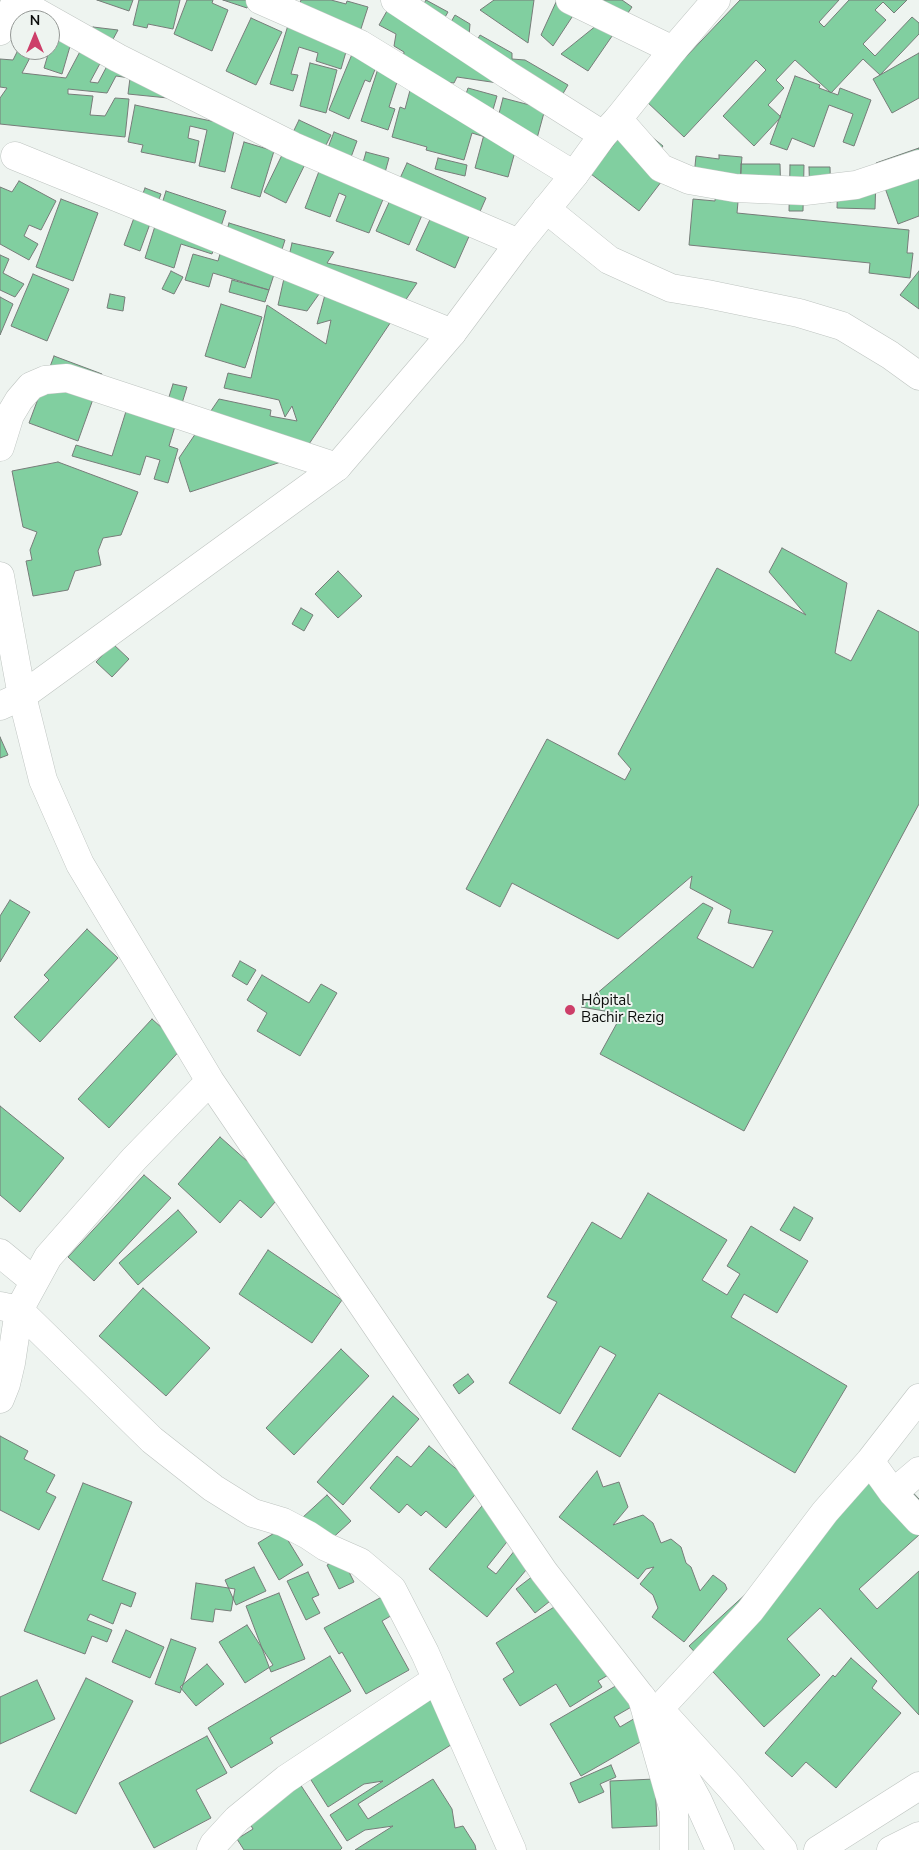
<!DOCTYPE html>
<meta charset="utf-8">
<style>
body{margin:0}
#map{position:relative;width:919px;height:1850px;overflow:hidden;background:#eef4f0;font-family:"Nunito Sans",sans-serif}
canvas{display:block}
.north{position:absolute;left:10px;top:10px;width:50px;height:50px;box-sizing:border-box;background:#eef4f0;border:1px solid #949895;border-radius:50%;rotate:0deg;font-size:14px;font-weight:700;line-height:20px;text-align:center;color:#0c0e0c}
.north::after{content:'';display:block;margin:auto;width:18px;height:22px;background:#cd3e69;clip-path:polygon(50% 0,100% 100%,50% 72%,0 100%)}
</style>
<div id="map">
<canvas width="919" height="1850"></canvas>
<div class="north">N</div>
</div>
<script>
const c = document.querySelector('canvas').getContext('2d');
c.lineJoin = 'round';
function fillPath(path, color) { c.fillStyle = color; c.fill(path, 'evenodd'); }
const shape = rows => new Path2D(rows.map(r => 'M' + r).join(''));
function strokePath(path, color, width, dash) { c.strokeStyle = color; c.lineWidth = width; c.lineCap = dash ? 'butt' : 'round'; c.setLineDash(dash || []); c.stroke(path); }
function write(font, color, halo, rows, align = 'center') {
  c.font = font + ' "Nunito Sans",sans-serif'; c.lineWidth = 4; c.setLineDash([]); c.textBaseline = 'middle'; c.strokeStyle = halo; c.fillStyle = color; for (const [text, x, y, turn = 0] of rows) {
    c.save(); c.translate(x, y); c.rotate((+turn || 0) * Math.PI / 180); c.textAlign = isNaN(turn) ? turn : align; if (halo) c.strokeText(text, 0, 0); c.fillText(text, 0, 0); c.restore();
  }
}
const building = shape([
 [97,0,133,0,129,11,97,0],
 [139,0,180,0,173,29,148,24,147,28,133,25,139,0],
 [187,0,213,0,212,3,228,10,212,51,174,34,187,0],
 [223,0,250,0,247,8,223,0],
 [301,0,331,0,346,4,347,1,368,7,357,41,350,38,341,69,316,61,318,53,299,47,291,74,298,75,293,91,270,84,289,22,295,19,301,0],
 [426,0,448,12,433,38,441,39,455,15,470,24,467,59,480,35,512,53,512,59,525,60,568,85,561,97,505,90,509,63,498,83,457,77,454,83,439,81,402,69,404,52,394,46,396,34,379,25,392,2,417,16,426,0],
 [494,0,534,0,528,43,480,10,494,0],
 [557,0,622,0,632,7,588,71,561,54,597,25,576,11,553,46,541,35,557,0],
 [740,0,839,0,819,22,824,27,849,0,907,0,894,13,883,2,875,10,886,20,863,44,875,56,912,17,919,23,919,34,880,75,863,59,831,93,795,60,776,80,784,88,768,105,781,117,754,146,723,116,766,70,756,60,684,137,645,100,740,0],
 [251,18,282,32,256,85,226,71,251,18],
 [57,24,75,29,62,74,44,68,57,24],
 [93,27,118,30,90,82,98,83,116,49,168,98,128,94,130,78,116,76,107,93,68,89,68,94,93,96,90,115,105,116,115,98,129,99,125,137,0,124,0,98,7,88,0,87,0,59,13,60,20,46,20,50,34,50,22,73,66,78,93,27],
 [355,47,380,57,370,82,365,80,349,119,329,110,355,47],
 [384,50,405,57,389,107,395,109,388,130,361,121,384,50],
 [919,53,919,98,892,113,873,79,919,53],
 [310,63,337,70,326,113,300,106,310,63],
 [795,76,820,85,819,88,838,95,840,88,871,100,854,146,843,142,853,114,829,105,814,147,792,138,787,150,770,144,795,76],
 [413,79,466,94,468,88,497,96,485,137,472,133,464,160,426,150,427,147,392,137,400,107,405,109,413,79],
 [503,98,545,109,533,153,516,148,508,177,475,168,486,127,495,129,503,98],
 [135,105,235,126,225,172,199,166,207,130,190,126,188,138,199,141,195,163,141,152,143,145,128,142,135,105],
 [299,120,331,135,317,163,308,158,286,203,264,192,299,120],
 [632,121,663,146,655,157,671,169,639,211,591,174,632,121],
 [334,132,357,141,344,176,384,197,369,233,336,221,346,196,339,193,330,217,305,208,334,132],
 [244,142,274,151,260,197,231,188,244,142],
 [919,148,919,216,898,224,876,163,919,148],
 [366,152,389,158,381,187,358,180,366,152],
 [719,155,742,157,737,213,909,230,907,253,913,253,910,278,869,273,870,263,689,245,693,199,715,201,716,188,693,186,696,156,719,159,719,155],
 [438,158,467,165,465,176,435,169,438,158],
 [407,163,486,198,455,268,416,250,433,213,423,213,409,245,376,231,407,163],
 [741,164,780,164,781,198,741,199,741,164],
 [790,165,804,165,803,211,789,211,790,165],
 [809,167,830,167,831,202,810,202,809,167],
 [838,176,876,177,875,209,837,208,838,176],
 [19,181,56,201,41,230,29,225,24,236,38,244,29,260,0,244,0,187,12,192,19,181],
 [145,188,161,194,140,251,124,245,145,188],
 [166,191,226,211,212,254,181,244,174,268,145,258,166,191],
 [61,199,98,213,73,281,36,267,61,199],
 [229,223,285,240,269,290,213,273,209,287,185,280,193,254,218,261,229,223],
 [292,243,334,252,327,263,417,283,307,447,287,460,190,492,179,458,219,399,271,410,270,416,297,421,292,406,285,417,279,400,224,388,228,373,251,378,267,305,326,344,331,320,317,324,329,280,307,311,278,305,292,243],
 [0,255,9,259,3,273,24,284,15,297,0,290,0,255],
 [171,271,183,277,174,294,162,289,171,271],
 [919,271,919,309,900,295,919,271],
 [33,274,69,289,47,341,11,326,33,274],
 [232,280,269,290,265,302,229,292,232,280],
 [110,294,125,297,123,311,107,308,110,294],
 [0,297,13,304,0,335,0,297],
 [221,304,262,317,245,368,205,356,221,304],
 [54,356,102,374,78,441,29,423,54,356],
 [173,384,187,387,169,446,178,449,168,483,154,479,160,460,146,456,140,475,72,456,76,445,112,456,133,389,168,400,173,384],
 [58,462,138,492,121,535,103,538,98,551,101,565,75,571,68,590,33,596,26,561,32,560,30,550,37,532,23,527,12,471,58,462],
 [782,548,847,583,835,653,851,661,878,610,919,632,919,804,744,1131,600,1054,622,1014,581,1007,703,903,713,908,697,938,753,968,773,931,728,923,731,910,690,888,692,876,618,939,512,883,500,907,466,889,547,739,625,780,631,769,618,754,717,568,806,615,769,572,782,548],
 [338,571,362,596,338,618,315,594,338,571],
 [301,608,313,615,304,631,292,624,301,608],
 [113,644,129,659,112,677,96,662,113,644],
 [0,737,8,755,0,758,0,737],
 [10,900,30,912,0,962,0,916,10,900],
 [87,929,118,958,40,1042,14,1017,49,980,44,975,87,929],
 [240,961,256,970,247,985,232,976,240,961],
 [262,975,309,1003,321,984,337,993,300,1056,257,1031,267,1013,247,1000,262,975],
 [152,1019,183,1047,109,1128,78,1099,152,1019],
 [0,1106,64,1158,20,1212,0,1195,0,1106],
 [220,1137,283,1193,261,1218,240,1200,220,1223,178,1184,220,1137],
 [144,1175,171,1198,94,1281,68,1257,144,1175],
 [648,1193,727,1240,702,1280,727,1295,740,1274,727,1266,751,1226,808,1261,777,1313,744,1294,731,1317,847,1386,795,1473,659,1393,620,1457,572,1429,616,1355,600,1346,560,1414,509,1383,557,1302,547,1297,592,1222,621,1239,648,1193],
 [794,1207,813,1218,800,1241,780,1230,794,1207],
 [178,1210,197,1232,138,1285,119,1263,178,1210],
 [268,1250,342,1300,312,1343,239,1294,268,1250],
 [143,1288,210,1348,166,1396,99,1336,143,1288],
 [341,1349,369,1376,294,1455,266,1428,341,1349],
 [468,1374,474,1382,459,1394,453,1385,468,1374],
 [393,1396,419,1419,343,1505,317,1482,393,1396],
 [0,1436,28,1451,24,1459,55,1475,46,1492,56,1497,39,1530,0,1510,0,1436],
 [429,1446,480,1489,446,1528,426,1511,421,1516,407,1504,399,1513,370,1488,397,1456,411,1467,429,1446],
 [887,1465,919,1499,919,1535,859,1589,877,1609,919,1571,919,1715,820,1608,787,1639,820,1675,764,1727,689,1646,887,1465],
 [597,1471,603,1487,619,1482,628,1507,613,1525,643,1515,653,1523,661,1543,671,1539,681,1547,686,1563,691,1567,700,1591,713,1575,725,1584,727,1589,684,1642,652,1617,658,1608,653,1595,640,1584,654,1567,646,1569,638,1579,559,1517,597,1471],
 [83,1483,132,1502,102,1580,136,1593,131,1607,121,1603,113,1624,90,1614,87,1620,112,1630,107,1642,92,1636,85,1654,24,1631,83,1483],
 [327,1495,351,1521,326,1544,302,1518,327,1495],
 [482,1506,500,1521,496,1526,510,1538,487,1567,496,1574,519,1545,536,1558,487,1617,429,1569,482,1506],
 [281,1529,303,1565,279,1580,258,1543,281,1529],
 [342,1558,354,1582,339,1589,327,1565,342,1558],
 [546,1566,564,1590,535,1613,516,1589,546,1566],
 [254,1567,266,1591,236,1605,225,1580,254,1567],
 [308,1572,319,1595,312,1598,320,1613,306,1620,287,1581,308,1572],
 [196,1583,235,1589,231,1611,215,1609,213,1622,191,1619,196,1583],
 [391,1592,401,1610,382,1621,409,1670,366,1694,342,1652,339,1654,324,1628,391,1592],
 [279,1593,305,1659,271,1672,246,1606,279,1593],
 [572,1596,622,1667,598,1681,602,1687,570,1707,556,1684,520,1706,503,1679,514,1672,496,1643,572,1596],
 [247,1625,273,1665,245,1683,219,1642,247,1625],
 [126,1630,164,1647,150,1678,112,1662,126,1630],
 [171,1639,196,1648,180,1693,155,1684,171,1639],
 [330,1656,351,1691,270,1738,273,1743,231,1768,208,1728,330,1656],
 [851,1658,877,1681,872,1688,901,1713,836,1788,806,1762,792,1777,765,1753,833,1675,835,1677,851,1658],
 [207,1664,224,1684,196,1706,180,1687,207,1664],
 [86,1678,133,1701,76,1814,30,1791,86,1678],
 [37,1680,55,1719,0,1744,0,1697,37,1680],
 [626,1680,640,1702,614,1717,620,1727,637,1717,649,1737,581,1776,550,1724,626,1680],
 [426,1691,457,1741,358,1804,368,1819,433,1779,452,1809,455,1828,463,1826,475,1845,476,1850,355,1850,393,1826,365,1830,347,1841,330,1815,383,1781,364,1784,328,1807,306,1772,426,1691],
 [207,1736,227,1773,196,1790,211,1818,154,1848,119,1783,207,1736],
 [611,1765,616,1777,600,1784,604,1792,579,1803,570,1783,611,1765],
 [655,1779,657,1826,612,1828,610,1781,655,1779],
 [298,1781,342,1848,340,1850,244,1850,237,1839,253,1829,245,1815,298,1781]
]);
const minor = shape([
 [260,0,360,44,574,175],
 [395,0,508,75,603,135],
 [570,0,673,50],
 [17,1,118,58,293,146,519,243],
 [0,31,17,0],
 [618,119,661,168,689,180,735,188,805,191,856,185,919,164],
 [15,156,452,333],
 [546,209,609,260,642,275,671,288,707,294,799,313,842,326,890,355,919,376],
 [0,447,10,415,19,400,31,386,45,380,67,378,337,467],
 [0,576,22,696,43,780,80,864,210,1081,544,1572,642,1698,698,1801,720,1850],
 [0,1253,34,1281],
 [0,1306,19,1310,152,1440,213,1488,253,1513,283,1522,308,1535,326,1547,360,1562,392,1589,425,1653,512,1850],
 [0,1399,6,1384,11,1363,19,1310,48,1257,134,1159,210,1081],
 [870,1461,893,1493,919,1521],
 [893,1493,919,1471],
 [659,1709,750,1611,825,1512,870,1461,919,1398],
 [662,1712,730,1787,783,1850],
 [211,1850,214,1844,237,1819,286,1779,437,1679]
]);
const major = shape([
 [0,706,22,696,337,467,452,333,519,243,574,175,603,135,618,119,673,50,716,0],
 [642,1698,674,1811,674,1850],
 [818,1850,919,1786],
 [891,1850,919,1836]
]);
const markers = [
 [570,1010,6,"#cd3e69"]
];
const poiNames = [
 ["Hôpital",581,1001],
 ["Bachir Rezig",581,1018]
];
fillPath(building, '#81cfa0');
strokePath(building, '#777c79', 1);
strokePath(minor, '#bec4c0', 29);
strokePath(major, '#bec4c0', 29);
strokePath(minor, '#fff', 28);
strokePath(major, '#fff', 28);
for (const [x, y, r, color] of markers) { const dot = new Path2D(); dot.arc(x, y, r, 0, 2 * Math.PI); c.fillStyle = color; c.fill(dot); strokePath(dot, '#eef4f0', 2); }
write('15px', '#0c0e0c', '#eef4f0', poiNames, 'left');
</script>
